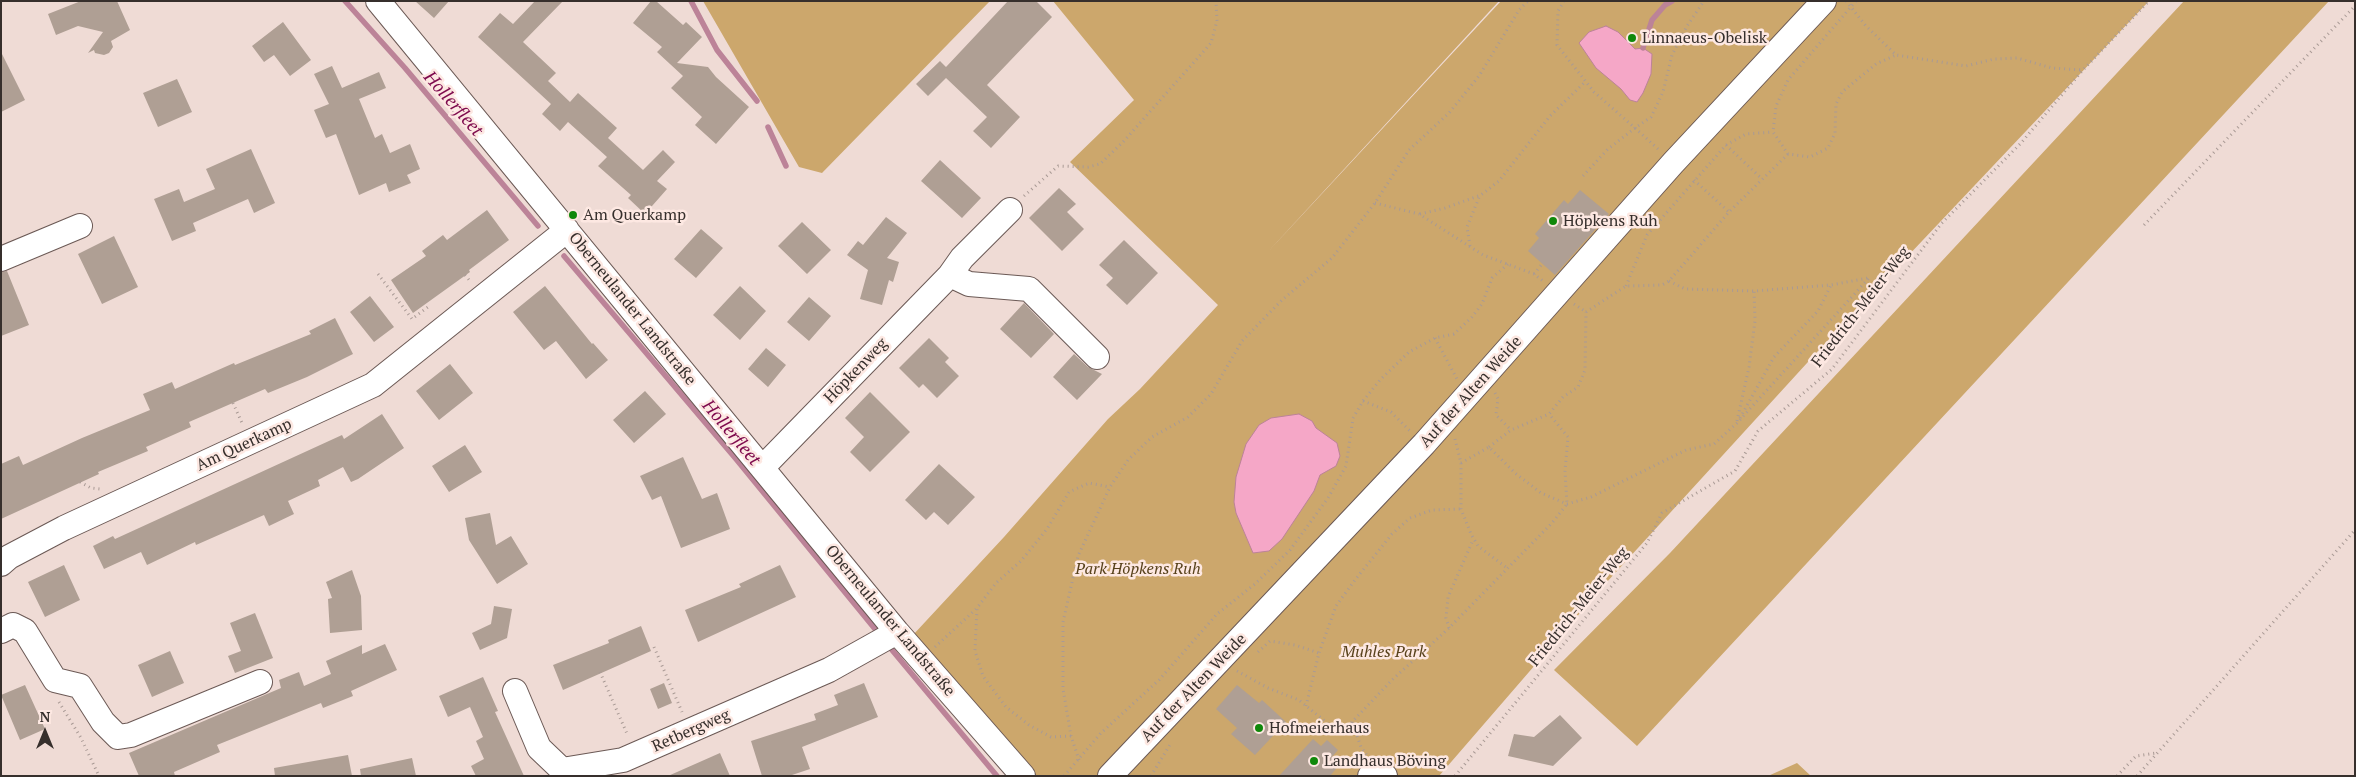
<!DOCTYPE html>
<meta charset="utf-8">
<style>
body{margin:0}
#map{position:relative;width:2356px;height:777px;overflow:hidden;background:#efdbd5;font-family:"PT Serif",serif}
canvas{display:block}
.frame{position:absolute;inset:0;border:2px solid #362f2c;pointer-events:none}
.north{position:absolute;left:20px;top:707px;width:50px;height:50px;-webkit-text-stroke:4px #fde8e2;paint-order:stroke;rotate:0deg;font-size:14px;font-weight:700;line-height:20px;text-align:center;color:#362f2c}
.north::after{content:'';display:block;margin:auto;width:18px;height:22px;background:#362f2c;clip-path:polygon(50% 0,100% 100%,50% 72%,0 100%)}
</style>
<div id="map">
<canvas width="2356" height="777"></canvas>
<div class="frame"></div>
<div class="north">N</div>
</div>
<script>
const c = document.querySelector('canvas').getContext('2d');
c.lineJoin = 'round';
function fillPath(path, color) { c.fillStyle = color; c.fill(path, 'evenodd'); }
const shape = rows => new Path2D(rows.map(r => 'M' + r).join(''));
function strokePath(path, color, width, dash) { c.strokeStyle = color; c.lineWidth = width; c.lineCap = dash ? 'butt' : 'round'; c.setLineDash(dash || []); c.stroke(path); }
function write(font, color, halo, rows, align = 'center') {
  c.font = font + ' "PT Serif",serif'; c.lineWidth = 5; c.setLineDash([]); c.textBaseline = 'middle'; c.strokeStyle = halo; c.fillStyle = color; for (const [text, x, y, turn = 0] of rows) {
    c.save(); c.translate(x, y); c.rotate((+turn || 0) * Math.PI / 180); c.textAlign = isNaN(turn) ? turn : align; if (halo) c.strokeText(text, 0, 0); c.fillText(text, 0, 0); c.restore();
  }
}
const green = shape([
 [703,1,990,1,822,173,799,167],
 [1053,1,1499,1,1265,255,1501,1,2149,1,1818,351,1606,583,1439,776,1035,776,913,635,1004,537,1108,419,1140,389,1218,305,1070,162,1134,100],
 [2184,1,2329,1,1637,746,1554,670,1670,553],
 [1797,763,1811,776,1768,776]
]);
const water = shape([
 [1606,26,1618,32,1635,49,1643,48,1652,54,1651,74,1643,93,1637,102,1630,100,1621,89,1596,68,1579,43,1589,32,1606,26],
 [1299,414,1312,421,1316,428,1337,443,1340,456,1336,466,1320,475,1314,491,1282,539,1269,551,1253,553,1236,513,1234,502,1236,477,1246,444,1259,425,1271,418,1299,414]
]);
const stream = shape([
 [345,1,405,68,538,226],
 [691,1,717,50,757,101],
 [1643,48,1652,20,1665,5,1672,1],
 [768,127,786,166],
 [564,256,736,459,875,629],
 [892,650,997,776]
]);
const building = shape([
 [81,1,117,1,130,30,111,41,113,47,109,53,104,55,95,53,94,50,88,53,103,32,78,26,56,35,48,14],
 [415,1,449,1,434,18],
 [535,1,563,1,523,42,556,73,548,81,570,102,578,93,617,128,608,138,643,170,663,150,675,162,657,181,667,189,645,214,628,198,631,195,598,166,607,157,568,122,560,131,542,114,551,104,478,37,500,13,513,24],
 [651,1,656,1,683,25,686,22,702,37,677,63,708,67,716,77,749,107,716,144,695,125,702,117,671,88,683,76,657,52,662,47,633,23],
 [1008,1,1036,1,1052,17,987,85,1020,117,991,148,973,131,987,117,946,78,928,96,916,84,940,61,946,67],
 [283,22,311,60,290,76,274,55,264,62,252,46],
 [1,52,25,100,1,112],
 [332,66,342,88,379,72,386,88,359,99,375,138,382,134,390,153,410,144,420,169,407,175,411,183,389,192,386,183,359,195,336,134,326,138,314,110,329,104,314,74],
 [177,79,192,112,158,127,143,93],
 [251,149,275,203,254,213,248,199,193,223,196,231,172,241,154,199,179,189,184,202,215,189,206,169],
 [940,160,981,198,962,218,921,181],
 [1059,188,1076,204,1067,212,1084,229,1062,251,1029,218],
 [1580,190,1609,214,1555,275,1528,251,1539,238,1535,234,1564,200,1568,204],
 [487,210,509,240,469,270,470,272,413,313,391,280,426,256,422,251,443,235,447,240],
 [886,217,907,233,887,258,899,262,893,282,889,280,882,305,860,299,868,270,847,255,858,241,863,245],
 [802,222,831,250,807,274,778,246],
 [701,229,723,248,696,278,674,259],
 [114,236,138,287,102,304,78,254],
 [1124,240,1158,273,1127,305,1106,285,1113,278,1099,265],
 [7,271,29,325,1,336,1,272],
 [545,286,592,344,593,343,608,360,586,379,556,341,544,350,513,312],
 [740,286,766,311,740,340,713,315],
 [370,296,394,327,374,342,350,312],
 [809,297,831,316,809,341,787,322],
 [1024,303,1054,334,1031,358,1000,329],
 [335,318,353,354,307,377,268,393,265,389,189,422,191,427,146,447,148,451,98,472,99,474,1,519,1,464,19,456,23,465,82,438,150,410,143,394,172,382,175,389,234,363,235,365,311,334,309,331],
 [929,338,949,358,945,362,959,376,937,398,923,384,919,388,899,368],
 [766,348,786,365,768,387,748,369],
 [1074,354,1088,367,1102,374,1077,400,1053,377],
 [450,364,473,393,439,420,416,391],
 [645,391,666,414,634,443,613,420],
 [870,392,910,432,870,472,850,452,864,437,845,418],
 [382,414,404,448,358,479,351,482,343,467,318,480,320,486,288,501,294,514,269,526,264,515,196,545,195,542,147,565,141,552,104,569,93,546,113,536,115,539,342,435,344,439],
 [465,445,482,472,449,492,432,466],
 [683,457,702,499,717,493,730,529,681,548,661,496,652,500,640,476],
 [939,464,975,497,948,525,934,512,926,520,905,500],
 [490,513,496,545,511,536,528,564,497,584,469,540,465,518],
 [64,565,80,600,45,617,28,582],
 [780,565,796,597,698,642,685,610,741,587,739,584],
 [352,570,361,596,362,630,330,633,328,599,332,598,326,582],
 [494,606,512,609,507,638,480,650,472,633,491,624],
 [255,613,273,658,235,673,228,656,241,651,230,623],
 [641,626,651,651,563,690,553,665,609,643,608,640],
 [385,644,397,670,351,691,353,696,323,708,321,703,217,745,220,752,174,772,175,776,139,776,129,753,281,688,279,680,299,672,304,686,331,674,326,661,362,645,362,654],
 [170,651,184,683,152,697,138,665],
 [483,677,498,711,495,712,524,776,476,776,471,766,484,759,476,741,483,737,470,707,448,717,439,696],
 [664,683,672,703,658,709,650,689],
 [864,683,878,717,802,747,810,769,789,776,762,776,751,741,816,720,814,714,838,705,834,695],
 [25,685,45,729,20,740,1,695],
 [1237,685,1259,703,1262,700,1286,722,1255,755,1231,734,1237,728,1216,709],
 [1560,715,1582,738,1553,766,1508,756,1514,734,1534,737],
 [1313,739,1321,746,1327,740,1338,750,1332,757,1340,764,1330,776,1279,776],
 [720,753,730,776,668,776],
 [348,755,352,776,275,776,274,768],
 [412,758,416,776,361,776,360,769]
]);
const path = shape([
 [1564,1,1558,11,1557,45,1594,92,1635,128,1608,149,1581,178],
 [1846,1,1866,26,1896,55,1966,66,1994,59,2017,58,2052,68,2082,70],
 [1856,1,1788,80,1776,106,1773,132,1788,154,1810,157,1828,148,1835,133,1836,104,1842,92,1876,64,1896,55],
 [1726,145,1761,178],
 [1658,149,1635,128,1651,117,1663,92,1672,55,1687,26,1704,1],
 [1694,180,1729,212],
 [1024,196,1058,166,1088,167,1100,164,1123,142,1211,43,1217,21,1216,1],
 [1375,203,1419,214,1483,255,1534,274,1543,281],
 [1420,214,1445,208,1481,195,1499,181,1550,116,1586,81],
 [2144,225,2355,6],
 [1470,246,1467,227,1480,195],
 [378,274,412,319,428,307],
 [1534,274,1542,264],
 [465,275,470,281],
 [1669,281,1685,289,1754,291,1831,285,1868,278],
 [1626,286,1647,235,1726,145,1746,134,1773,132],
 [1574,304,1586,312],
 [1586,312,1626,286,1662,285,1669,281,1729,212,1788,154],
 [1435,338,1457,379],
 [1495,393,1498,399,1496,415,1511,430],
 [1363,401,1391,412,1410,431],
 [233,403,242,423],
 [1740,418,1774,357,1818,311,1831,285],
 [1737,421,1749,367,1755,321,1754,291],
 [1455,439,1461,463,1461,509,1471,534,1478,546,1507,568],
 [1489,447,1511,430,1549,414,1563,397,1578,387,1585,370,1586,312],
 [1461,463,1489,447,1515,473,1541,493,1567,504,1591,497,1686,450,1714,444,1737,423,1869,278],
 [80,482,91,488,100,489],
 [1449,628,1446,618,1448,597,1473,540],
 [654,647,682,712],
 [935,647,976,609],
 [1258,652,1270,641,1295,645,1319,653],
 [1237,671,1268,688,1299,700,1338,732,1352,722,1392,680,1449,628,1552,523,1567,504,1565,471,1568,437,1549,414],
 [600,672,628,736],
 [59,702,81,738,99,776],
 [1306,706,1319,653,1336,606,1355,580,1392,534,1410,518,1432,510,1461,509],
 [1352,722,1361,747,1368,757],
 [1071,736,1051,737,1029,725,1006,707,983,676,975,651,977,608,996,583,1021,561,1047,529,1069,492,1089,483,1110,487],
 [1079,760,1071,736,1063,689,1063,622,1078,556,1110,487,1128,460,1152,437,1188,417,1211,394,1242,341,1282,300,1332,258,1375,203,1409,150,1449,113,1479,76,1519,10,1528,1],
 [1064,776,1101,733,1159,680,1217,614,1255,584,1290,550,1328,498,1346,466,1353,418,1363,401,1380,380,1409,352,1435,338,1454,334,1472,317,1482,304,1492,278,1508,264],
 [1151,776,1171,743],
 [1455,776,1647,543,1662,513,1735,471,1758,431,1832,369,1941,224,2021,143,2083,70,2149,1],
 [2117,776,2136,756,2156,753],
 [2137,776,2355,530]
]);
const minor = shape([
 [378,1,897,632,1023,776],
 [1,259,80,226],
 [950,275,969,284,1029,289,1097,357],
 [763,467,950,275,962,258,1010,210],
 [1,564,9,557,64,528,373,385,567,230],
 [1,631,13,625,25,631,55,680,80,686,103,722,118,737,131,735,260,682],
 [515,691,539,748,562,770,623,760,829,670,897,632],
 [1110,776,1424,444,1673,163,1824,1],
 [1370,776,1382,774,1385,776]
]);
const markers = [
 [1632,38,5,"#0f880a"],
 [573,215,5,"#0f880a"],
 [1553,221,5,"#0f880a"],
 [1259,728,5,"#0f880a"],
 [1314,761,5,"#0f880a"]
];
const poiNames = [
 ["Linnaeus-Obelisk",1642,38],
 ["Am Querkamp",583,215],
 ["Höpkens Ruh",1563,221],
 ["Hofmeierhaus",1269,728],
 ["Landhaus Böving",1324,761]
];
const streetNames = [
 ["Friedrich-Meier-Weg",1861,307,-52],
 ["Oberneulander Landstraße",632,309,51],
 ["Höpkenweg",856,371,-46],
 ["Auf der Alten Weide",1471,392,-48],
 ["Am Querkamp",244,445,-25],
 ["Friedrich-Meier-Weg",1579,607,-51],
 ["Oberneulander Landstraße",890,621,50],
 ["Auf der Alten Weide",1194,688,-46],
 ["Retbergweg",691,731,-24]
];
const parkNames = [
 ["Park Höpkens Ruh",1138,569],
 ["Muhles Park",1384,652]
];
const waterNames = [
 ["Hollerfleet",453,104,49],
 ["Hollerfleet",731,433,50]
];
fillPath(green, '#cca76c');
fillPath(water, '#f5a7c7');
strokePath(water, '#bc8398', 1);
strokePath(stream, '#bc8398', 5.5);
fillPath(building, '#af9f94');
strokePath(minor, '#6b5955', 26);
strokePath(path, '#a99a95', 3, [1, 4]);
strokePath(minor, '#fff', 24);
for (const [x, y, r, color] of markers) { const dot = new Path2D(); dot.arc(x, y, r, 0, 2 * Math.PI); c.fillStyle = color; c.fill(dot); strokePath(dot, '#fde8e2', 2); }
write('16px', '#362f2c', '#fde8e2', poiNames, 'left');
write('16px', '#362f2c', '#fde8e2', streetNames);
write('italic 16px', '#58421c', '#fde8e2', parkNames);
write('italic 18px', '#7e0a4d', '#fde8e2', waterNames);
</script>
